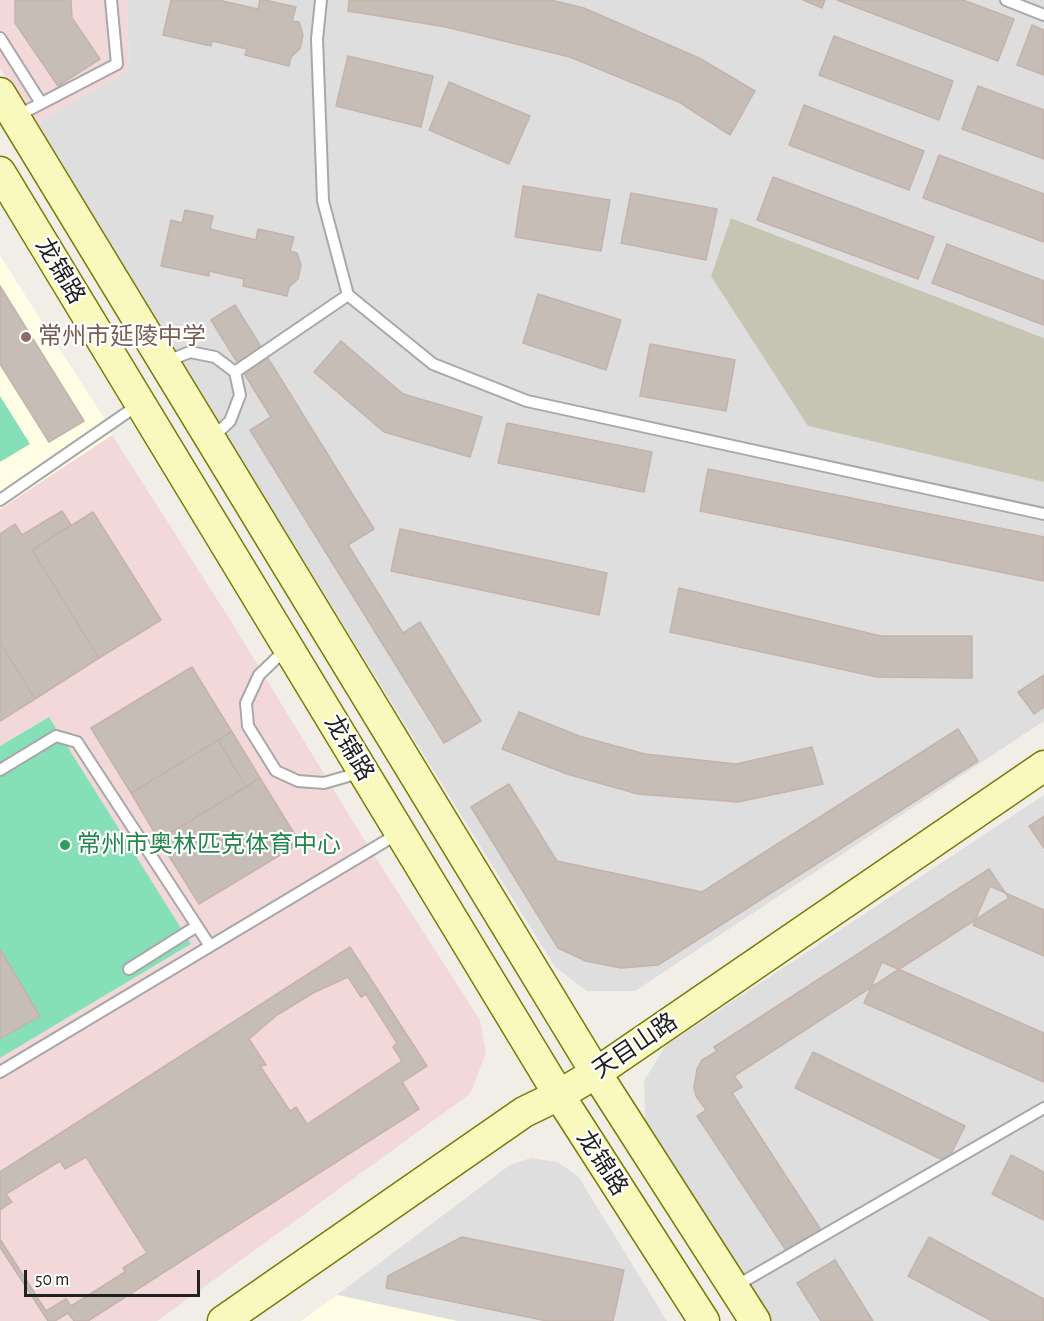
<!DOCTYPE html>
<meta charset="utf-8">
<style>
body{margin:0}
#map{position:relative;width:1044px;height:1321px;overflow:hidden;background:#f1eee8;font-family:"Alegreya Sans",sans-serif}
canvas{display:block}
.scale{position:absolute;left:24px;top:1270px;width:176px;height:27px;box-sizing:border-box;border:3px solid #212121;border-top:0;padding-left:8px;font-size:18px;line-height:21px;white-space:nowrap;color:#212121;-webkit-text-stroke:4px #fff;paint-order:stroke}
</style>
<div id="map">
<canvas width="1044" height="1321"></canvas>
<div class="scale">50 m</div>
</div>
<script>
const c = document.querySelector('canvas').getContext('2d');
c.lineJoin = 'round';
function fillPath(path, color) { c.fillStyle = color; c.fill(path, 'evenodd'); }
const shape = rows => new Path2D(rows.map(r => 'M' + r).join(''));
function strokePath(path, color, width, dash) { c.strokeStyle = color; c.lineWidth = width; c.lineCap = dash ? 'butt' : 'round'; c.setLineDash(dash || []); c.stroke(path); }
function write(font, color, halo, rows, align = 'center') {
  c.font = font + ' "Alegreya Sans","Noto Sans SC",sans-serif'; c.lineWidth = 4.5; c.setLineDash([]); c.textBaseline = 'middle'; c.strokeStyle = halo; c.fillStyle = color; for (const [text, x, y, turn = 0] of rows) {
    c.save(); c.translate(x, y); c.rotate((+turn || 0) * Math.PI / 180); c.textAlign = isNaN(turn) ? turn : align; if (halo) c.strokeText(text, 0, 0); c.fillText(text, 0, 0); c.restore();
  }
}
const residential = shape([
 [127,0,1044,0,1044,338,732,218,808,426,1044,482,1044,721,635,991,587,991,555,967,34,124,129,70],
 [1044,795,1044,1321,767,1321,645,1121,644,1081,665,1046],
 [531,1158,557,1162,578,1176,667,1321,457,1321,337,1295,510,1165]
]);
const commercial = shape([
 [0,0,127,0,129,70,34,124,0,68],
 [112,435,229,618,365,841,480,1020,486,1053,470,1094,157,1321,0,1321,0,1058,191,944,49,717,0,746,0,509]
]);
const education = shape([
 [0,256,104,418,112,435,0,509],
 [337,1295,457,1321,301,1321]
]);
const construction = shape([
 [731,218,1044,338,1044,482,808,426,711,276]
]);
const pitch = shape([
 [0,396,30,444,0,462],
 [49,717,191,944,0,1058,0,746]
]);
const building = shape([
 [15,0,71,0,72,18,100,59,58,86,15,23,15,0],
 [171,0,218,0,258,9,260,0,265,0,296,7,292,21,299,22,303,35,300,49,291,57,289,66,245,55,247,49,212,41,211,46,163,35,171,0],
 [349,0,551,0,584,8,699,58,755,91,730,135,679,102,570,57,446,27,348,11,349,0],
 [803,0,825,0,822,8,803,0],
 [837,0,963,0,1014,19,998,61,837,0],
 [1032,25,1044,30,1044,75,1017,65,1032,25],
 [834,36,953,81,939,120,819,75,834,36],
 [348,56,433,76,421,127,336,106,348,56],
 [449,82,530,116,509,164,429,130,449,82],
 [978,86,1044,110,1044,159,962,129,978,86],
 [804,105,924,151,909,190,789,145,804,105],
 [939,155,1044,194,1044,242,923,198,939,155],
 [773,177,934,237,918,279,757,220,773,177],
 [523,186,610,200,601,251,515,237,523,186],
 [631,193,717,209,706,260,621,243,631,193],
 [185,210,213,216,210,229,256,240,258,229,294,237,290,251,297,253,301,265,298,279,289,287,287,296,243,286,244,279,209,271,209,276,161,266,171,220,182,223,185,210],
 [947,244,1044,281,1044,325,932,283,947,244],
 [0,286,84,421,49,442,0,364,0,286],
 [538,294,621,320,606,370,523,343,538,294],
 [235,305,374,529,348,545,403,633,420,622,481,721,444,743,250,430,271,417,211,320,235,305],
 [341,341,403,394,482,417,470,457,384,432,314,372,341,341],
 [650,344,735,360,726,411,640,396,650,344],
 [507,423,652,452,644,492,498,463,507,423],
 [708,469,1044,537,1044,581,700,511,708,469],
 [62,511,71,525,32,550,99,658,35,699,0,642,0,534,15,524,22,535,62,511],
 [93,512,161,620,99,658,32,550,93,512],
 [400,529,607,573,599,615,391,571,400,529],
 [679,588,881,636,972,636,972,678,877,677,670,632,679,588],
 [0,642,35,699,0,721,0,642],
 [192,667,232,732,131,793,91,728,192,667],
 [1044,675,1044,707,1034,714,1018,692,1044,675],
 [519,712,579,736,645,754,736,764,812,747,823,784,738,802,638,794,567,774,502,749,519,712],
 [958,729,978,761,658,965,621,968,586,961,558,948,471,807,509,784,557,861,702,892,958,729],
 [232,732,260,778,246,787,218,740,232,732],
 [218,740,246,787,159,840,131,793,218,740],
 [260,778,300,843,199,904,159,840,260,778],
 [1044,816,1044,848,1029,826,1044,816],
 [989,869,1009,898,734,1076,742,1087,732,1093,821,1230,787,1252,697,1116,706,1110,696,1096,694,1087,697,1069,702,1060,717,1051,714,1047,989,869],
 [990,886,1044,910,1044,956,973,925,990,886],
 [350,947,427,1066,402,1082,419,1109,88,1321,74,1321,68,1313,55,1321,48,1321,0,1247,0,1172,350,947],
 [0,949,40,1016,0,1039,0,949],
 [882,962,1044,1033,1044,1082,864,1003,882,962],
 [348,977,361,997,366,994,397,1043,393,1047,402,1061,307,1124,296,1107,290,1111,260,1066,266,1065,249,1039,277,1015,313,993,348,977],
 [813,1052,965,1126,947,1162,795,1088,813,1052],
 [1011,1155,1044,1172,1044,1220,992,1194,1011,1155],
 [86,1157,147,1253,123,1268,125,1272,71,1306,66,1299,46,1311,0,1239,0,1210,12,1202,6,1194,60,1161,65,1169,86,1157],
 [462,1237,624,1270,613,1321,547,1321,386,1288,388,1276,462,1237],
 [929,1237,1044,1299,1044,1321,992,1321,908,1276,929,1237],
 [835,1260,873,1321,821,1321,797,1283,835,1260]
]);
const lane = shape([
 [321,0,317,39,323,201,348,295,433,364,527,401,1044,514],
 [1006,0,1044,15],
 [0,38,41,103],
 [17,116,117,64,111,0],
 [165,362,190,352,215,357,235,372,240,395,230,421,213,437],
 [235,372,348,295],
 [0,500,138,405],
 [286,649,259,675,246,703,248,726,276,771,298,781,324,783,362,772],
 [0,770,56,736,77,742,210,946],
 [129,969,197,926],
 [0,1072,399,833],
 [734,1287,1044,1108]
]);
const secondary = shape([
 [0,93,596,1073,755,1321],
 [0,172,559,1095,704,1321],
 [223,1321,524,1112,559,1095,596,1073,1044,766]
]);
const markers = [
 [26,337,6,"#8d6e63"],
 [65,845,6,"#2e9e5b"]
];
const streetNames = [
 ["龙锦路",60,271,59],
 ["龙锦路",349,748,59],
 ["天目山路",635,1046,-34],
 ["龙锦路",602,1163,57]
];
const educationNames = [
 ["常州市延陵中学",38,337]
];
const leisureNames = [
 ["常州市奥林匹克体育中心",77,845]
];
fillPath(residential, '#dfdede');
fillPath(commercial, '#f2d8d8');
fillPath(education, '#fffde3');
fillPath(construction, '#c6c5b3');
fillPath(pitch, '#86e0b7');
fillPath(building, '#c6bdb7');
strokePath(building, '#c4b3aa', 1.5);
strokePath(lane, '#a8a8a8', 14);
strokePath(secondary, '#787c04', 33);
strokePath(lane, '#fff', 10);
strokePath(secondary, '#faf9bd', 30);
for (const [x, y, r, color] of markers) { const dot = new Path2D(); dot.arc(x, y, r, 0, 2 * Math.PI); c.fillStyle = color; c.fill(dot); strokePath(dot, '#fff', 2); }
write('24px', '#212121', '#fff', streetNames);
write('24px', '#785e54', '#fff', educationNames, 'left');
write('24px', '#27864d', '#fff', leisureNames, 'left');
</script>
